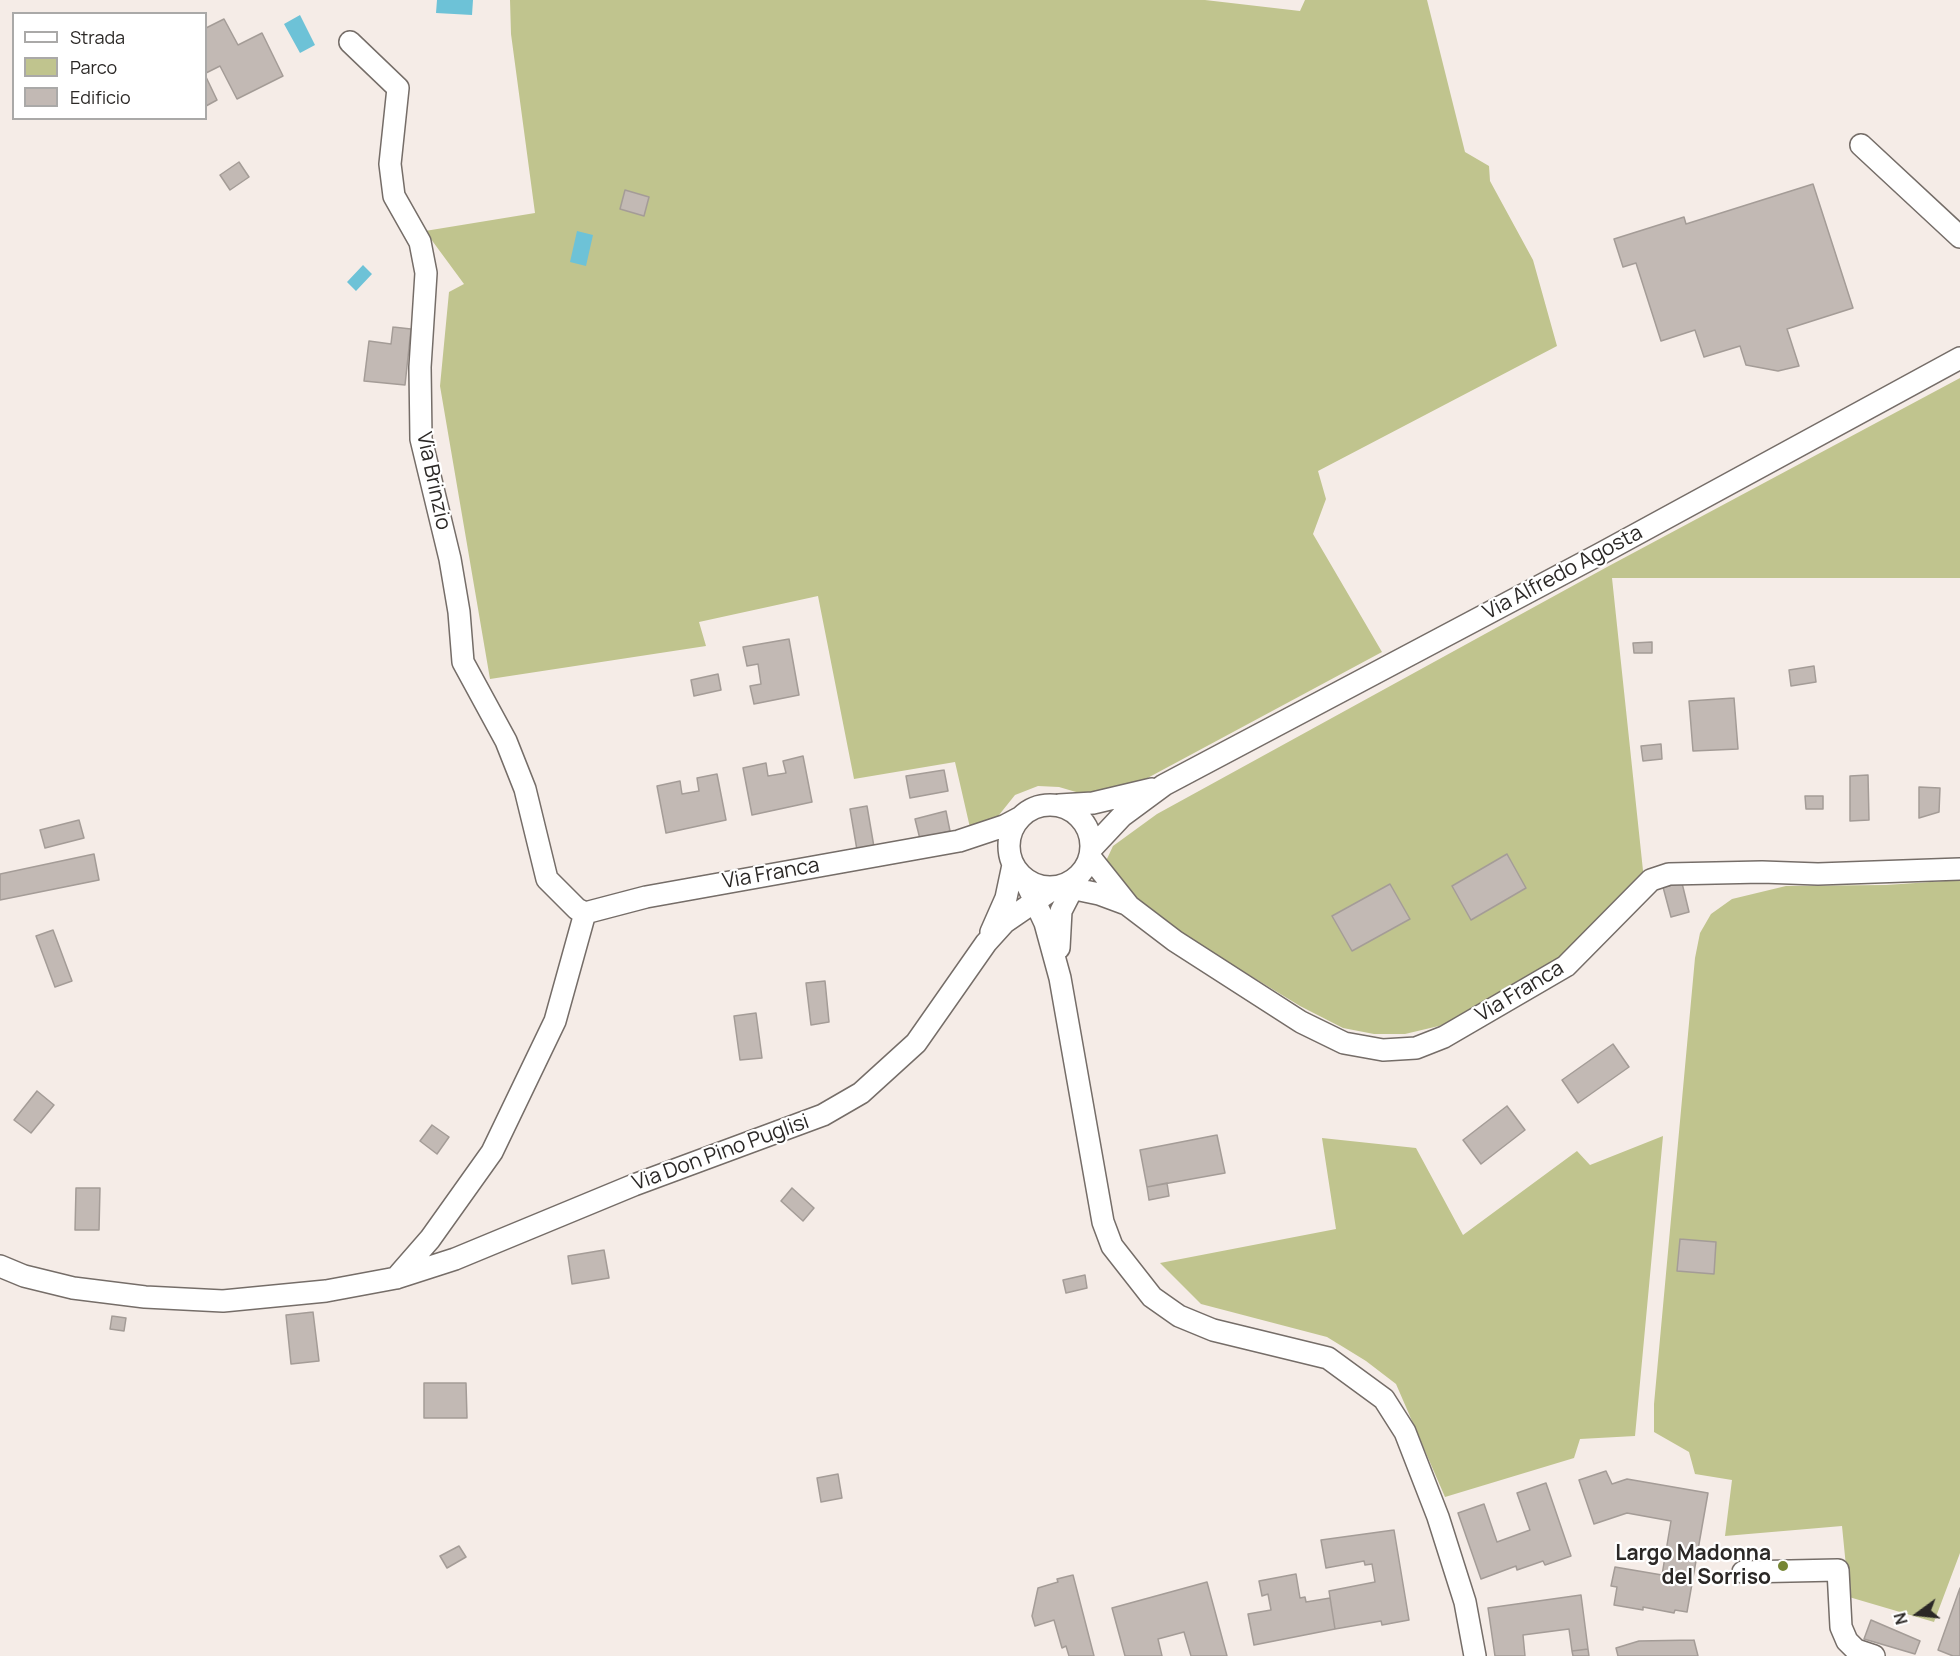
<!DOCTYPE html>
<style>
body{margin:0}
#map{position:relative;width:1960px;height:1656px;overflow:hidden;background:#f5ece7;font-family:Manrope,sans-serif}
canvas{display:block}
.legend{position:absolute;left:12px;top:12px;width:195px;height:108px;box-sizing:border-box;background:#fff;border:2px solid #aaa9a8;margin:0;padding:8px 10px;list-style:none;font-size:18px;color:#2b2826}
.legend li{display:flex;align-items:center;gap:12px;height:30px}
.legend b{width:30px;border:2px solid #aaa9a8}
.north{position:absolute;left:1888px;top:1584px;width:60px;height:60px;-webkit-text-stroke:4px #fff;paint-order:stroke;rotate:255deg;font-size:16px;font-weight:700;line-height:24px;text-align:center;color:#2b2826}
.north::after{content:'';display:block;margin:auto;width:21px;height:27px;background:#2b2826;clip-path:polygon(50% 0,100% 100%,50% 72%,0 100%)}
</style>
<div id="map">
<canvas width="1960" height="1656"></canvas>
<ul class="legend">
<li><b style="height:8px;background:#fff"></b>Strada</li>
<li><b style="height:16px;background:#c0c48e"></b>Parco</li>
<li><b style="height:16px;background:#c2b9b4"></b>Edificio</li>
</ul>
<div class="north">N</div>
</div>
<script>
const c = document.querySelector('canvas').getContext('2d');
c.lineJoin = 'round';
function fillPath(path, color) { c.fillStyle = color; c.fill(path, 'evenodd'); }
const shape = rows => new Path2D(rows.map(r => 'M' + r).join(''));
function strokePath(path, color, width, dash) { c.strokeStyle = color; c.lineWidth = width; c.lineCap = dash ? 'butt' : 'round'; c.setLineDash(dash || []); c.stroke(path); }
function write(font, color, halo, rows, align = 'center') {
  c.font = font + ' Manrope,sans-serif'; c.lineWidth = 4.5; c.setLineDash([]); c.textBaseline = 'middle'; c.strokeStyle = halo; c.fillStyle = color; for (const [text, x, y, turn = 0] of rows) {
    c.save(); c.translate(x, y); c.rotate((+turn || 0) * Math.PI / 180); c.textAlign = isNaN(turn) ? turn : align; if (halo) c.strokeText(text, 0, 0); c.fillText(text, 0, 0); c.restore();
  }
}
const green = shape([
 [510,0,1205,0,1300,11,1305,0,1427,0,1465,152,1489,166,1490,181,1533,260,1557,346,1318,471,1326,499,1313,534,1382,652,1114,796,1093,797,1059,787,1038,786,1015,795,991,825,971,832,955,762,854,779,818,596,699,622,706,646,490,679,440,386,449,292,464,284,425,231,535,213,511,34],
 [1960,378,1960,578,1612,578,1644,880,1566,953,1499,994,1443,1025,1405,1034,1374,1034,1343,1028,1300,1006,1133,904,1106,861,1113,846,1157,814,1607,567],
 [1960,880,1960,1553,1934,1622,1849,1597,1842,1526,1725,1536,1732,1480,1695,1474,1689,1452,1654,1432,1654,1404,1695,958,1700,933,1711,914,1732,899,1786,886,1886,885],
 [1663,1136,1635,1436,1580,1439,1574,1458,1445,1497,1396,1384,1366,1361,1327,1337,1201,1304,1160,1263,1336,1229,1322,1138,1416,1148,1463,1235,1577,1151,1590,1165]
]);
const water = shape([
 [437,0,473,0,472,15,436,13],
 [300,15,315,45,300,53,284,24],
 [577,231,593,235,586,266,570,262],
 [363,265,372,274,356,291,347,282]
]);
const building = shape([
 [224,19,238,45,262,33,283,76,237,99,220,66,206,73,206,28,224,19],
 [206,77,217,100,206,106,206,77],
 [239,162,249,177,230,190,220,175,239,162],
 [1813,184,1853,308,1787,329,1799,366,1778,371,1746,365,1740,346,1704,357,1695,330,1661,341,1636,263,1623,267,1614,239,1684,217,1686,224,1813,184],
 [625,190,649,197,644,216,620,209,625,190],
 [393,327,411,329,405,385,364,381,369,341,391,344,393,327],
 [789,639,799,695,754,704,750,686,761,684,758,664,747,666,743,647,789,639],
 [1652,642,1652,653,1634,653,1633,643,1652,642],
 [1814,666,1816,682,1791,686,1789,670,1814,666],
 [718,674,721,690,694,696,691,680,718,674],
 [1734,698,1738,749,1693,751,1689,701,1734,698],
 [1661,744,1662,759,1643,761,1641,746,1661,744],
 [803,756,812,802,752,815,743,768,766,763,768,776,786,773,783,761,803,756],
 [944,770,948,791,910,798,906,776,944,770],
 [717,774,726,820,666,833,657,786,680,781,682,794,699,791,697,778,717,774],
 [1868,775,1869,820,1850,821,1850,776,1868,775],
 [1919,787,1940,788,1939,812,1919,818,1919,787],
 [1805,796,1823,796,1823,809,1806,809,1805,796],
 [867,806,874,847,857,850,850,809,867,806],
 [946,811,950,831,920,839,915,819,946,811],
 [79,820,84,838,45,848,40,830,79,820],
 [94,854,99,880,0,900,0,874,94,854],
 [1507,854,1526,888,1471,920,1452,886,1507,854],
 [1682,883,1689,912,1671,917,1663,887,1682,883],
 [1390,884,1410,919,1352,951,1332,916,1390,884],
 [53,930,72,981,55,987,36,936,53,930],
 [825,981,829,1022,811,1025,806,983,825,981],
 [756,1013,762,1058,740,1060,734,1016,756,1013],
 [1613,1044,1629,1067,1578,1103,1562,1080,1613,1044],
 [37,1091,54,1105,31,1133,14,1120,37,1091],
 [1507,1106,1525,1130,1481,1164,1463,1140,1507,1106],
 [432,1125,449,1137,437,1154,420,1141,432,1125],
 [1217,1135,1225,1173,1147,1187,1140,1150,1217,1135],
 [1167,1183,1169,1196,1149,1200,1147,1187,1167,1183],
 [76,1188,100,1188,99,1230,75,1230,76,1188],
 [792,1188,814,1208,803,1221,781,1201,792,1188],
 [1680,1239,1716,1242,1714,1274,1677,1271,1680,1239],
 [604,1250,609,1278,572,1284,568,1256,604,1250],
 [1085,1275,1087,1288,1066,1293,1063,1280,1085,1275],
 [313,1312,319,1361,291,1364,286,1315,313,1312],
 [112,1316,126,1318,124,1331,110,1329,112,1316],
 [424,1383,466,1383,467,1418,424,1418,424,1383],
 [1606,1471,1612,1484,1627,1479,1708,1493,1687,1612,1675,1610,1674,1613,1643,1607,1643,1610,1614,1605,1617,1587,1611,1586,1615,1567,1662,1575,1671,1521,1627,1513,1594,1524,1579,1480,1606,1471],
 [838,1474,842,1498,821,1502,817,1478,838,1474],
 [1546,1483,1571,1556,1545,1565,1543,1561,1517,1570,1516,1566,1481,1579,1458,1513,1484,1504,1497,1542,1530,1530,1517,1493,1546,1483],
 [1394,1530,1409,1620,1382,1625,1381,1621,1335,1629,1329,1591,1375,1582,1372,1564,1365,1565,1364,1561,1326,1568,1321,1540,1394,1530],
 [459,1546,466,1557,447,1568,440,1556,459,1546],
 [1296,1574,1300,1598,1305,1597,1306,1602,1330,1598,1335,1629,1254,1645,1248,1614,1271,1610,1268,1594,1262,1596,1259,1581,1296,1574],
 [1073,1575,1094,1656,1069,1656,1066,1646,1062,1648,1054,1620,1035,1626,1032,1616,1038,1588,1058,1582,1057,1579,1073,1575],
 [1207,1582,1227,1656,1191,1656,1184,1632,1158,1639,1162,1656,1125,1656,1112,1608,1207,1582],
 [1960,1588,1960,1656,1953,1656,1938,1650,1960,1588],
 [1581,1595,1588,1649,1572,1651,1569,1629,1523,1635,1525,1656,1495,1656,1488,1608,1581,1595],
 [1871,1620,1920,1641,1915,1654,1864,1639,1871,1620],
 [1694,1640,1698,1656,1618,1656,1616,1648,1639,1641,1694,1640],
 [1588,1649,1589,1656,1573,1656,1572,1651,1588,1649]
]);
const minor = shape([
 [350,42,398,88,390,164,394,196,420,242,426,273,420,367,421,439,450,559,459,612,463,662,506,741,525,789,547,879,577,909,585,913],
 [1861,145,1960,237],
 '1009 846a41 41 0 1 1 82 0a41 41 0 1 1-82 0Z',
 [1059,805,1093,803,1152,789],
 [1091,849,1122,816,1164,785,1600,554,1960,358],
 [1090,857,1129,906,1175,941,1301,1022,1344,1043,1383,1050,1416,1048,1444,1037,1566,966,1651,880,1669,874,1762,872,1818,874,1960,869],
 [1024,878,1045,923,1060,978,1103,1222,1112,1246,1152,1297,1179,1316,1213,1330,1328,1358,1384,1399,1405,1432,1438,1517,1465,1602,1475,1656],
 [1061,886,1099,894,1126,904],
 [585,913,646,897,959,841,1004,826,1021,817],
 [991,932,1006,898,1013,865],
 [1059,948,1061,911,1079,876],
 [0,1266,24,1276,73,1288,145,1297,223,1301,326,1291,396,1278,455,1259,634,1185,823,1115,861,1093,916,1043,986,943,1005,922,1056,887],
 [396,1278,430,1239,492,1152,555,1021,585,913],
 [1743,1572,1838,1570,1841,1627,1847,1641,1856,1650,1874,1656]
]);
const markers = [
 [1783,1566,6,"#768634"]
];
const streetNames = [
 ["Via Brinzio",433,481,78],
 ["Via Alfredo Agosta",1563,573,-28],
 ["Via Franca",771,874,-10],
 ["Via Franca",1520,992,-31],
 ["Via Don Pino Puglisi",721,1153,-20]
];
const poiNames = [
 ["Largo Madonna",1771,1554],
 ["del Sorriso",1771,1578]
];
fillPath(green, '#c0c48e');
fillPath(water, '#6dc2d7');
fillPath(building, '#c2b9b4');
strokePath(building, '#a49c97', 1.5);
strokePath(minor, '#756d68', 24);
strokePath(minor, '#fff', 21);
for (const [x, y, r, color] of markers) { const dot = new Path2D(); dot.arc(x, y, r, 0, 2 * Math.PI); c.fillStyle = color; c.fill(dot); strokePath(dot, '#fff', 2); }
write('21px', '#2b2826', '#fff', streetNames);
write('bold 21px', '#2b2826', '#fff', poiNames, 'right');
</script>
